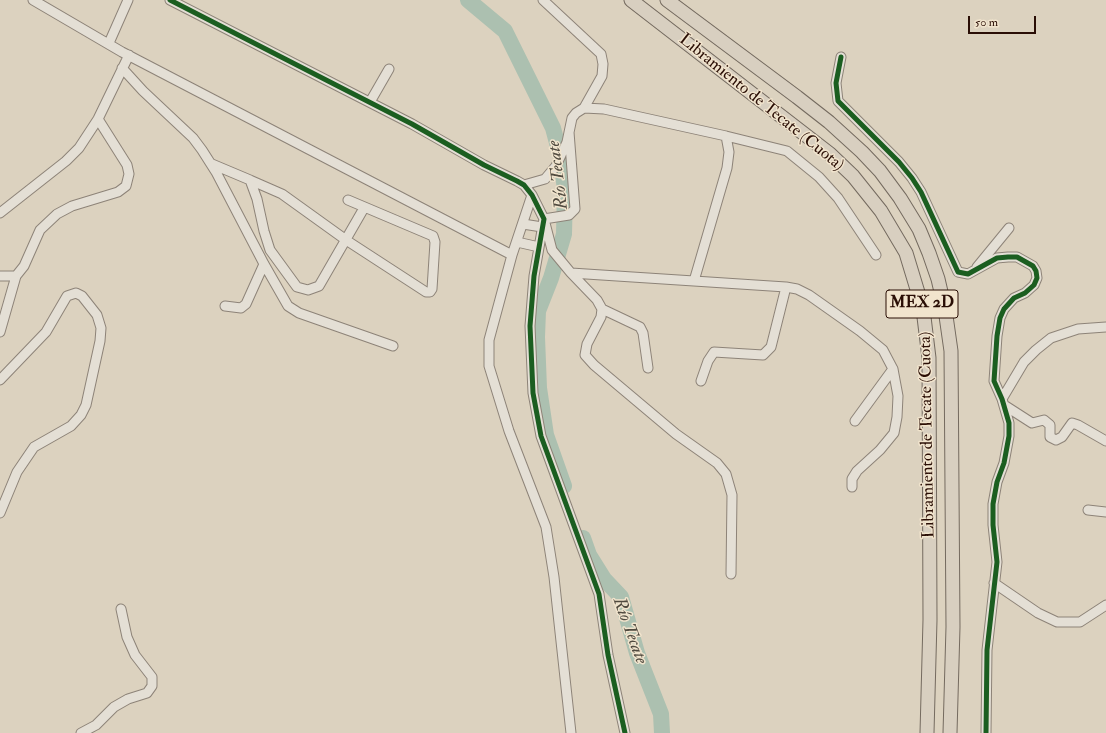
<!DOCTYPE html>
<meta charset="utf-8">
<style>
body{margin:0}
#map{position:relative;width:1106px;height:733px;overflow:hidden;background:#dcd2bf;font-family:"IM FELL Double Pica",serif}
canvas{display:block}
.scale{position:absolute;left:968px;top:16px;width:68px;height:18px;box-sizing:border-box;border:2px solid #2a0e05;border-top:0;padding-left:5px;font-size:12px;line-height:14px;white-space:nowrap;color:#2a0e05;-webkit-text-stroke:3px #f1e4cd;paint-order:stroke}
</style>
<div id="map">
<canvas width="1106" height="733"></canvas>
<div class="scale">50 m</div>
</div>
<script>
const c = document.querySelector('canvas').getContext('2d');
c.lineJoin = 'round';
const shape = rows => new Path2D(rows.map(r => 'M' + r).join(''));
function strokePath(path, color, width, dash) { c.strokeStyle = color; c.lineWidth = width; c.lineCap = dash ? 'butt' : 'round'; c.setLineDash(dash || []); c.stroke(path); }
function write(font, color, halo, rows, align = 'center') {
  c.font = font + ' "IM FELL Double Pica",serif'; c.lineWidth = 3; c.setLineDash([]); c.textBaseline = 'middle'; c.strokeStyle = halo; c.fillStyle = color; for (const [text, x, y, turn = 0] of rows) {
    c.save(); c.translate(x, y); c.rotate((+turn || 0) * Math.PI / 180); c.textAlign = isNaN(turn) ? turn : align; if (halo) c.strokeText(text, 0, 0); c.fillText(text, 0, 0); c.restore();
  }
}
const river = shape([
 [468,0,505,31,553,128,561,158,565,190,564,234,551,278,538,311,537,337,539,388,546,435,564,486],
 [583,538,589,555,604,579,621,597,637,653,661,714,662,733]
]);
const minor = shape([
 [33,0,122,52,512,255],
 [170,0,412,124,484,165,517,181,524,185,532,195,544,219,534,276,530,326,533,393,541,436,599,594,608,655,625,733],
 [543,0,601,54,603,64,602,76,584,108],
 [109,43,128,0],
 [841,57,836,83,838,101,899,162,912,178,921,192,958,272,968,274,997,258,1008,257,1017,257,1033,266,1036,271,1037,278,1034,285,1025,293,1014,298,1004,309,1000,318,997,336,994,381,1002,399,1009,423,1009,436,1004,463,997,482,993,504,993,525,997,562,987,650,986,733],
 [122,68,143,91,193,138,202,150,216,172,264,264,288,306,299,313,393,346],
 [370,102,389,69],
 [569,132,575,209,569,215,544,219,552,250,571,273,786,287,797,289,809,295,860,331,883,350,893,369,898,396,897,417,894,433,880,450,857,471,852,479,852,487],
 [212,164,250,180,257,199,264,231,270,250,297,287,308,290,319,286,364,208],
 [250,180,282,194,346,240,426,292,430,292,432,289,435,242,433,236,348,200],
 [524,185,545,179,556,166,567,142,572,118,576,113,584,108,604,109,726,136,787,151,819,177,838,198,876,255],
 [532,195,512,255,489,340,489,366,509,431,546,527,554,577,571,733],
 [0,213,66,161,79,148,98,119,129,55],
 [523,224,542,227],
 [517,242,539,247],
 [977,267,1009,228],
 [571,273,597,300,602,309,601,317,587,344,585,355,594,365,676,434,717,463,726,474,732,495,731,574],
 [0,276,16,276,24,266,40,230,57,214,72,206,118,192,126,186,129,174,127,165,98,119],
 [694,281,727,168,729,152,726,136],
 [225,306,241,308,246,304,264,264],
 [602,309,640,327,643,333,648,368],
 [0,332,16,276],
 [0,380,46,332,67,296,76,293,82,296,97,315,101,328,100,341,86,405,81,415,71,426,34,447,17,472,0,513],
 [701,381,708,361,714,352,763,355,771,347,786,287],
 [1002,399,1024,362,1036,350,1051,338,1078,329,1106,327],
 [1004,405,1032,423,1044,420,1050,425,1050,437,1056,440,1062,437,1072,423,1078,425,1106,441],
 [855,421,893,369],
 [1088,510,1106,512],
 [994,583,1038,613,1057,622,1080,622,1106,605],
 [81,733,96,725,114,707,128,699,147,693,152,686,152,677,135,655,127,637,121,609]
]);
const highway = shape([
 [631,0,830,154,853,176,881,211,906,253,923,309,929,358,930,620,927,733],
 [667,0,797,97,829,122,862,152,880,171,900,198,919,229,929,253,938,279,945,309,951,351,953,627,950,733]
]);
const cycleway = shape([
 [170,0,412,124,484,165,517,181,524,185,532,195,544,219,534,276,530,326,533,393,541,436,599,594,608,655,625,733],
 [841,57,836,83,838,101,899,162,912,178,921,192,958,272,968,274,997,258,1008,257,1017,257,1033,266,1036,271,1037,278,1034,285,1025,293,1014,298,1004,309,1000,318,997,336,994,381,1002,399,1009,423,1009,436,1004,463,997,482,993,504,993,525,997,562,987,650,986,733]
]);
const shields = [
 [922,304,72]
];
const shieldNames = [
 ["MEX 2D",922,304]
];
const streetNames = [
 ["Libramiento de Tecate (Cuota)",761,103,39],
 ["Libramiento de Tecate (Cuota)",928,435,-91]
];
const waterNames = [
 ["Río Tecate",559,175,-97],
 ["Río Tecate",629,631,70]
];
strokePath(river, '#acc0b0', 16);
strokePath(minor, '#8d8378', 11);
strokePath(highway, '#746a5f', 15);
strokePath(minor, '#e4dfd5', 9);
strokePath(highway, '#d8cfc0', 13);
strokePath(cycleway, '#1b5e20', 5);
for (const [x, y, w] of shields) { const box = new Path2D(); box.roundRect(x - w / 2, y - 14, w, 28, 3); c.fillStyle = '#f1e4cd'; c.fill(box); strokePath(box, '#2a0e05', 1); }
write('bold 16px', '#2a0e05', null, shieldNames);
write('17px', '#2a0e05', '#f1e4cd', streetNames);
write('italic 18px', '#504a3f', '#f1e4cd', waterNames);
</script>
